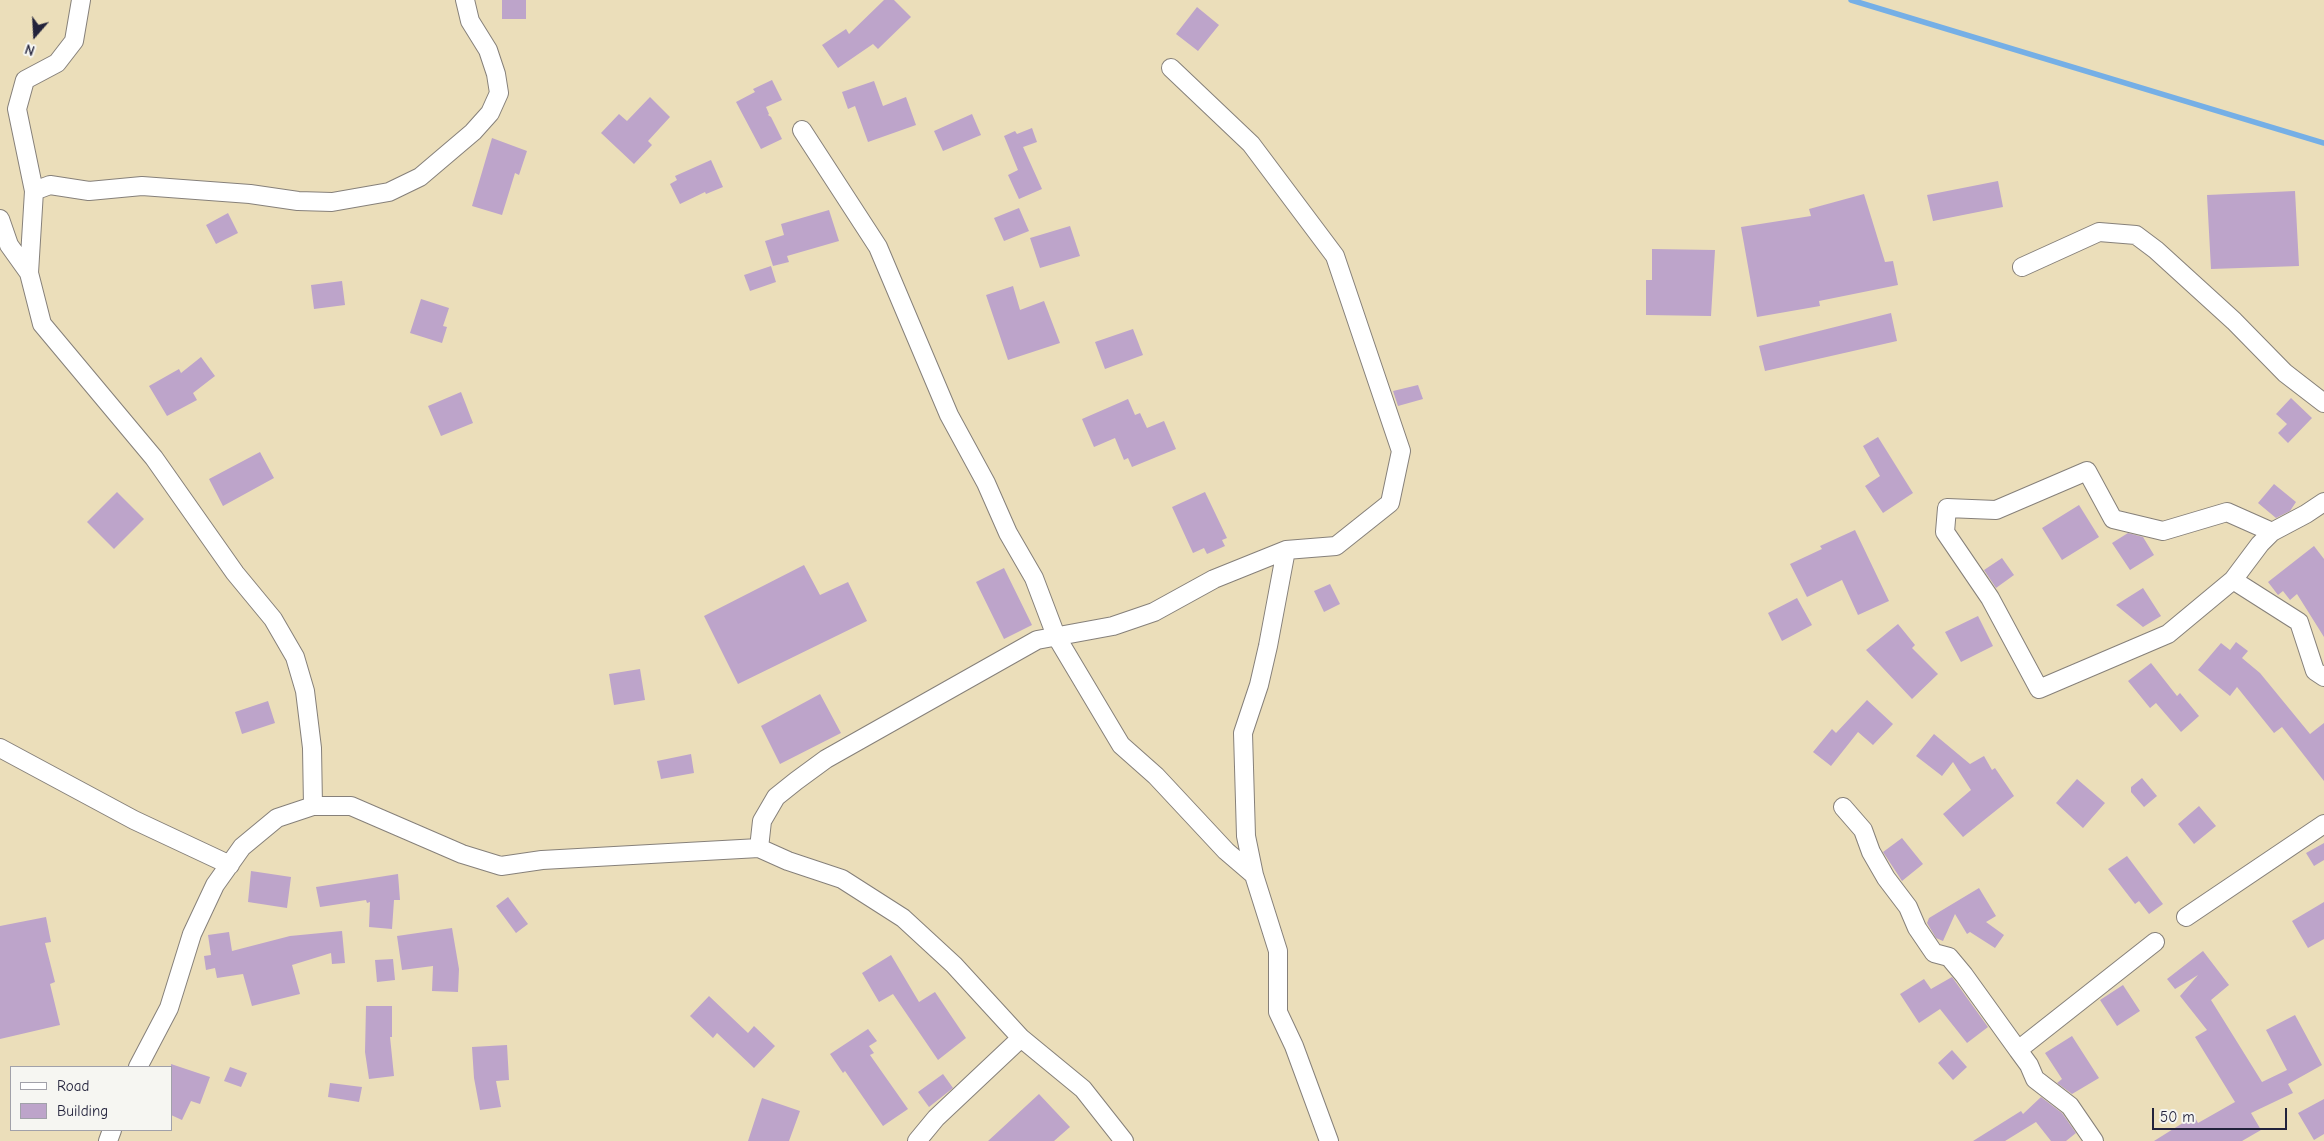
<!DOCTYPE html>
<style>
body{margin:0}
#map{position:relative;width:2324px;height:1141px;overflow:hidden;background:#ebdeba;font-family:"Comic Neue",sans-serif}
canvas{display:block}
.legend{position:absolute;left:10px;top:1066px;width:162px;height:65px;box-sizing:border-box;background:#f6f6f2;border:1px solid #a1a1a9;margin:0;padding:6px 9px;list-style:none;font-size:15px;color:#22223b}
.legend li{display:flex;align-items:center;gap:10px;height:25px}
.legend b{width:25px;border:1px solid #a1a1a9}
.north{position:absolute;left:10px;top:10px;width:50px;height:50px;-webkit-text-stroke:4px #f6f6f2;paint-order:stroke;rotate:199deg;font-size:14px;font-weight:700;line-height:20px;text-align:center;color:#22223b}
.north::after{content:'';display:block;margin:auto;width:18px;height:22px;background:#22223b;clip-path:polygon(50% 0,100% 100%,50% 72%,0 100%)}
.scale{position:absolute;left:2152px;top:1108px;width:135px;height:22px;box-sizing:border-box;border:2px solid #22223b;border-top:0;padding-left:6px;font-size:15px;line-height:18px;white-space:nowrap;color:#22223b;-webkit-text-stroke:4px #f6f6f2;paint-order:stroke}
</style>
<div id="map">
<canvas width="2324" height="1141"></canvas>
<ul class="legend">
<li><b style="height:6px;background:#fff"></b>Road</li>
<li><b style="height:14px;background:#bda4ca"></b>Building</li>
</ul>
<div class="north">N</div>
<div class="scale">50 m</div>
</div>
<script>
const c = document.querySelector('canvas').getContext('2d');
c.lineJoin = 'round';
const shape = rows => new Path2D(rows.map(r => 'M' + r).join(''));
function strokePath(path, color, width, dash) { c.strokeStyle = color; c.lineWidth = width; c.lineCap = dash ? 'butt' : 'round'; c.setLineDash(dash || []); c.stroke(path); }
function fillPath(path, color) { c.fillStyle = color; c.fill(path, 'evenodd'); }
const stream = shape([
 [1851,0,2324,143]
]);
const building = shape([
 [502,0,526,0,526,19,502,19],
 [884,0,894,0,911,17,878,49,873,44,838,68,822,45,846,29,849,34],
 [1197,7,1219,25,1198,51,1176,34],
 [772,80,782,100,766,107,769,114,768,115,771,117,782,139,761,149,736,102,755,92,753,89],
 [874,81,883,106,906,97,916,125,868,142,855,106,848,109,842,92],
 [650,97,670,117,648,141,652,145,634,164,601,133,619,114,627,121],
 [972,114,981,135,943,151,934,131],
 [1032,128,1037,142,1023,147,1042,189,1019,199,1008,175,1018,170,1004,136,1015,131,1017,134],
 [492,138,527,151,519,175,515,173,502,215,472,206],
 [711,160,723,187,706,194,705,192,680,204,670,184,677,180,675,176],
 [1998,181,2003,207,1933,221,1927,195],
 [2295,191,2299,266,2211,269,2207,195],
 [1864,194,1885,262,1893,261,1898,285,1819,301,1820,306,1757,317,1741,227,1811,216,1809,209],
 [1019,208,1029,231,1004,241,994,218],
 [829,210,839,241,787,256,789,262,773,266,765,241,784,235,781,224],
 [228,213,238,233,216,244,206,225],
 [1070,226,1080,256,1040,268,1030,238],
 [1652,249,1715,250,1711,316,1646,315,1646,280,1652,280],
 [771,266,776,282,750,291,744,275],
 [342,281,345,305,314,309,311,285],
 [1013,286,1020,310,1044,301,1060,343,1008,360,986,295],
 [421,299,449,308,443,326,447,327,442,343,410,333],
 [1891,313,1897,341,1765,371,1759,346],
 [1133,329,1143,355,1105,369,1095,342],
 [201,357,215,376,193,393,197,400,167,416,149,386,179,369,181,373],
 [1418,385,1423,399,1398,406,1393,391],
 [461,392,473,423,441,436,428,406],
 [2291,398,2312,418,2288,443,2278,433,2287,424,2276,414],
 [1128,399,1135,415,1140,413,1147,428,1164,421,1176,449,1132,467,1128,458,1124,460,1115,438,1094,447,1082,419],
 [1878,437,1913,493,1883,513,1865,486,1880,476,1863,446],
 [260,452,274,478,223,506,209,479],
 [2274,484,2296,502,2290,511,2276,518,2258,503],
 [117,492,144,519,114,549,87,522],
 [1205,492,1227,538,1222,540,1225,546,1207,554,1204,548,1193,553,1172,507],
 [2079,505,2099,537,2062,560,2042,528],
 [1855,530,1889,601,1858,615,1842,580,1807,597,1790,564,1822,549,1820,546],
 [2128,533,2143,537,2154,555,2130,570,2112,543],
 [2314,546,2324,559,2324,637,2297,594,2290,600,2283,591,2278,595,2268,582],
 [2002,558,2014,575,1996,588,1984,570],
 [804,565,820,595,848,582,867,621,738,684,704,616],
 [1004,568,1032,625,1004,639,976,582],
 [1330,584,1340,604,1324,612,1314,591],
 [2143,588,2161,616,2143,627,2116,605],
 [1797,598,1812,625,1782,641,1768,613],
 [1978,616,1993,646,1961,662,1945,632],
 [1898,624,1915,645,1912,648,1938,674,1912,699,1866,650],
 [2236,642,2248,651,2242,658,2260,673,2310,734,2324,723,2324,781,2282,727,2274,733,2237,687,2230,696,2198,670,2221,643,2230,650],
 [2151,663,2177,696,2180,693,2199,716,2181,732,2156,703,2150,708,2128,681],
 [640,669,645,700,614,705,609,674],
 [820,694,841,733,780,764,761,726],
 [1867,700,1893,724,1873,745,1858,732,1831,766,1813,752,1832,729,1836,733],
 [268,701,275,723,242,734,235,712],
 [1934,734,1970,764,1984,756,1992,770,1995,768,2014,796,1963,837,1943,814,1971,790,1953,762,1942,776,1916,756],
 [691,754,694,773,661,779,657,761],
 [2142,778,2157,796,2144,807,2131,792,2131,787],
 [2077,779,2105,803,2083,828,2056,803],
 [2199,806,2216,826,2194,844,2178,824],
 [1902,838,1923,864,1902,881,1883,852],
 [2324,843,2324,860,2314,866,2306,853],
 [2127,856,2163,904,2149,914,2139,901,2135,904,2108,869],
 [251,871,291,877,287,908,248,902],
 [398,874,400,900,394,900,392,929,369,927,370,902,367,903,366,900,320,907,316,887],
 [1979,888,1996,916,1986,922,2004,935,1995,948,1970,932,1967,934,1955,914,1943,941,1936,938,1927,923,1929,918],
 [508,897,528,924,516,933,496,906],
 [2324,902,2324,939,2308,948,2292,921],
 [46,917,51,942,45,943,55,982,50,984,60,1025,0,1039,0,926],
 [452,928,459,969,458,992,432,991,433,966,402,970,397,936],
 [342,931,345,963,332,964,331,953,292,965,300,994,252,1006,243,974,217,978,215,968,206,970,204,956,211,955,208,935,229,932,232,951,290,936],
 [2203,951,2229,985,2211,1000,2262,1082,2287,1070,2266,1030,2295,1015,2322,1065,2288,1084,2293,1093,2251,1113,2261,1130,2242,1141,2154,1141,2194,1116,2198,1123,2235,1102,2195,1037,2207,1030,2180,996,2198,975,2175,989,2167,979],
 [891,955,919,1002,935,992,966,1038,938,1060,893,994,879,1002,862,973],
 [393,959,395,980,377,982,375,960],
 [1952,977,1988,1027,1967,1043,1940,1009,1919,1023,1900,994,1924,979,1931,989],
 [2123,985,2140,1011,2117,1026,2100,1000],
 [709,996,748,1033,754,1026,775,1046,754,1068,717,1033,713,1038,690,1016],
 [366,1006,392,1006,392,1037,390,1037,394,1076,369,1079,365,1052],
 [868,1029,877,1041,869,1046,874,1053,870,1055,908,1109,883,1126,845,1071,843,1073,830,1054],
 [2072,1036,2099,1078,2072,1094,2057,1083,2062,1079,2045,1053],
 [507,1045,509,1080,496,1081,501,1107,480,1110,474,1078,472,1047],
 [1952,1050,1967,1067,1953,1080,1938,1063],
 [171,1064,210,1077,200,1104,191,1101,182,1120,171,1115],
 [230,1067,247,1073,241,1087,224,1081],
 [943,1074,953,1088,929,1107,918,1092],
 [330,1083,362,1087,359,1102,328,1097],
 [1039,1094,1070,1127,1054,1141,988,1141],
 [2041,1097,2062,1113,2076,1133,2066,1141,2051,1141,2036,1122,2005,1141,1973,1141,2021,1111,2023,1114],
 [762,1098,800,1111,789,1141,748,1141],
 [2324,1099,2324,1134,2314,1140,2298,1113]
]);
const minor = shape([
 [802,130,878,247,949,415,986,483,1008,533,1034,578,1056,636,1121,745,1156,776,1226,851,1254,875,1278,951,1278,1012,1294,1046,1329,1141],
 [34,191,17,109,25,80,57,63,74,41,81,0],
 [0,219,9,245,29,273,42,324,154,458,235,573,273,619,295,657,305,691,312,748,313,806],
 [2022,267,2099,232,2136,235,2156,250,2234,321,2285,373,2324,403],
 [29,273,34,191,50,185,89,191,142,186,250,194,298,201,332,202,389,192,420,177,473,132,490,113,499,93,496,74,488,50,470,21,465,0],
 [2272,532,2227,512,2163,531,2113,519,2087,471,1996,510,1947,508,1945,532,1990,598,2039,689,2168,634,2233,580,2299,622,2315,671,2324,677],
 [2233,580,2260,544,2272,532,2306,514,2324,502],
 [0,748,134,820,230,865],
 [1843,807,1863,830,1871,852,1886,878,1908,907,1917,928,1934,953,1949,957,1964,975,2018,1050,2155,942],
 [759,848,762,821,776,797,796,781,826,759,1037,640,1113,626,1154,612,1214,579,1286,550,1336,546,1390,503,1401,451,1335,256,1251,144,1171,68],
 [1254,875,1246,836,1243,733,1259,685,1268,646,1286,550],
 [2186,917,2324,824],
 [2018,1050,2029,1065,2035,1079,2070,1106,2094,1141],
 [138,1067,169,1008,192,934,215,885,242,847,277,818,313,806,351,806,462,854,501,866,542,860,759,848,788,861,842,879,903,918,954,965,1021,1038,1083,1089,1124,1141],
 [108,1141,112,1130],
 [917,1141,936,1118,1021,1038]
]);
strokePath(stream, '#75afe6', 5.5);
fillPath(building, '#bda4ca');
strokePath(minor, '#86807a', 20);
strokePath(minor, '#fff', 18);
</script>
